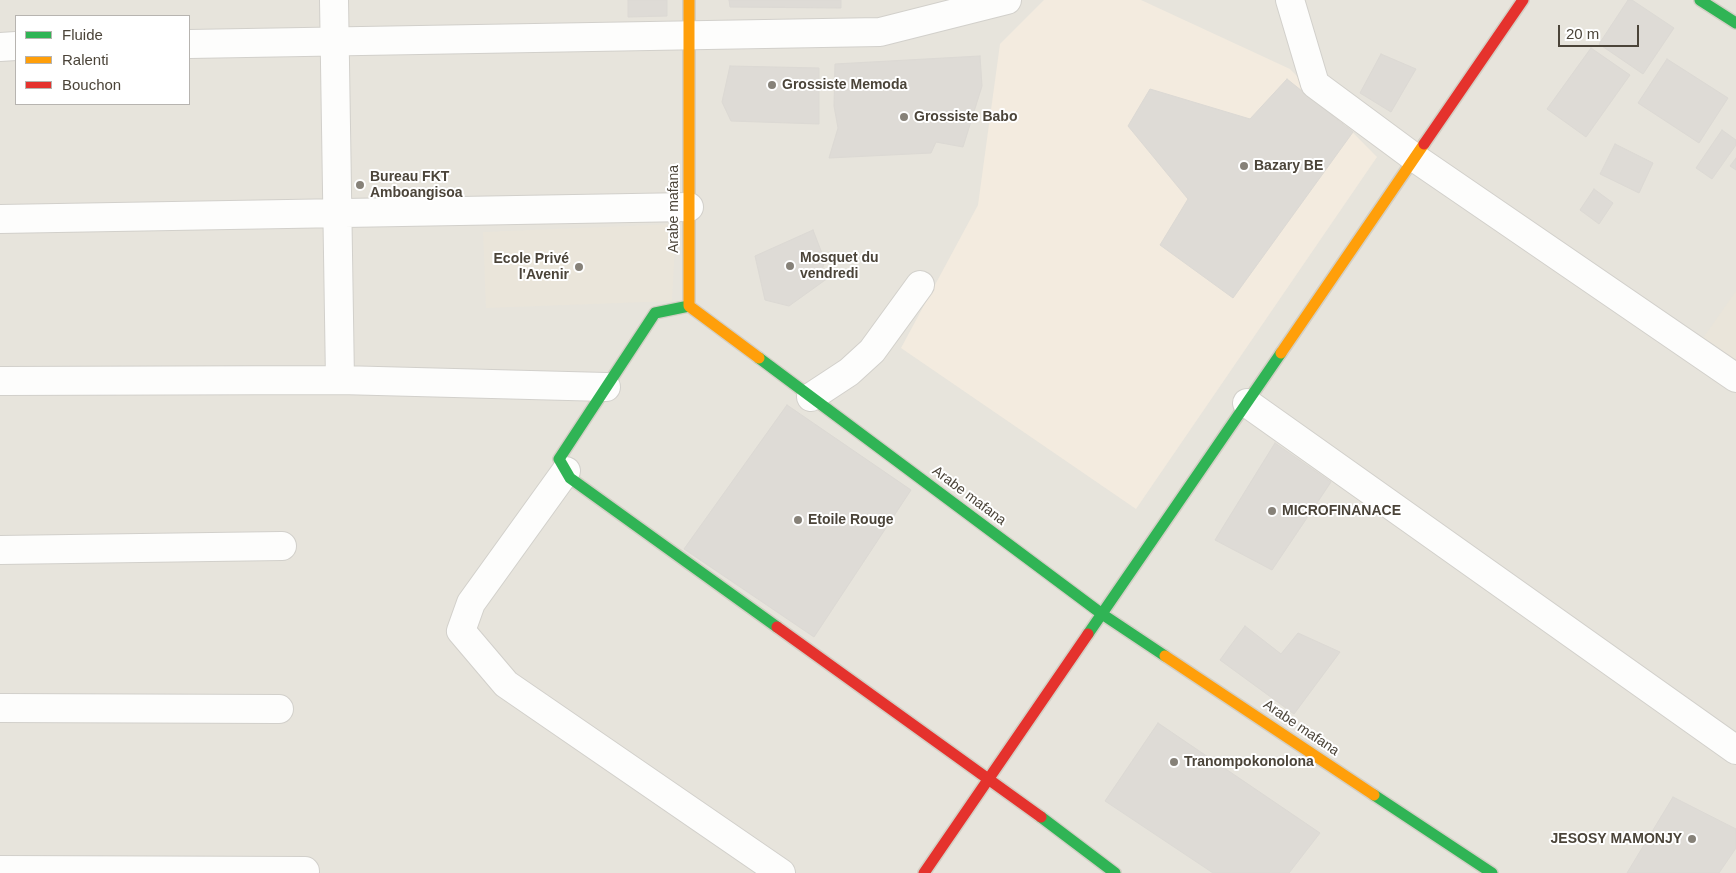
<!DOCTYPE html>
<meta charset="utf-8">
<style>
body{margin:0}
#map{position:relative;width:1736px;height:873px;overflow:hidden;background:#f4f2ee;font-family:Helvetica,sans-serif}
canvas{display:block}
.legend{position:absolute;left:15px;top:15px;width:175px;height:90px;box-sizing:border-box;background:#fff;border:1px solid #b7b4b0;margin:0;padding:6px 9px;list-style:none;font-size:15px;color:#4b4439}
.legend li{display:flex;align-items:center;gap:10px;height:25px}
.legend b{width:25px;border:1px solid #b7b4b0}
.scale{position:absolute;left:1558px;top:25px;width:81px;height:22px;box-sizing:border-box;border:2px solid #4b4439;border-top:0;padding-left:6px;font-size:15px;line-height:18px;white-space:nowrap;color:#4b4439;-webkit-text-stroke:4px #fff;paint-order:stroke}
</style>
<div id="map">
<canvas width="1736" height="873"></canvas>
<ul class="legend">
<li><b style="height:6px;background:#30b455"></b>Fluide</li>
<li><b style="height:6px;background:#ff9f0a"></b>Ralenti</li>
<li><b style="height:6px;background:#e5322d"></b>Bouchon</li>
</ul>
<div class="scale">20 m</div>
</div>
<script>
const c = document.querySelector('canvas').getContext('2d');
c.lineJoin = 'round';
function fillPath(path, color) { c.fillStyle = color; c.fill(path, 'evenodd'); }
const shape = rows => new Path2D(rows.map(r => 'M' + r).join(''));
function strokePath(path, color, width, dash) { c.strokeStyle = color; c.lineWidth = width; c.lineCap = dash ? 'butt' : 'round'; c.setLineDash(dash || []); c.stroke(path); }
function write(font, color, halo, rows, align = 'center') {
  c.font = font + ' Helvetica,sans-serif'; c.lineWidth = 4; c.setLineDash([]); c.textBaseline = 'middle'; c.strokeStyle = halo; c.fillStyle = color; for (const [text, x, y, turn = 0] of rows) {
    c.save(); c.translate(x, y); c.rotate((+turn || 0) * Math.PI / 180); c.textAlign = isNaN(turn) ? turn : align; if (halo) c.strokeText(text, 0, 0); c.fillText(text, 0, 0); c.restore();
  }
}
const residential = shape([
 [0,0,1736,0,1736,873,0,873],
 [16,16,189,16,189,104,16,104]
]);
const commercial = shape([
 [1044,0,1141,0,1290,69,1377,157,1136,509,901,348,978,205,1000,44]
]);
const education = shape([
 [676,224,672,301,486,308,483,232],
 [1736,291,1736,360,1703,338]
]);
const building = shape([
 [628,0,667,0,667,16,628,17,628,0],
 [729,0,841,0,841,8,730,7,729,0],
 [1628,0,1632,0,1674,28,1643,74,1599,44,1628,0],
 [1591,48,1630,75,1586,137,1547,109,1591,48],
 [1381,54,1416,69,1391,112,1360,93,1381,54],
 [980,56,982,86,963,147,936,142,931,153,829,158,838,128,834,106,835,64,980,56],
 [1667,59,1728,98,1699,143,1638,103,1667,59],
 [730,66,819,68,819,124,731,121,722,102,730,66],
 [1287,79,1353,132,1233,298,1160,245,1188,199,1128,126,1150,89,1250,119,1287,79],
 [1722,130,1736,140,1736,145,1712,179,1696,168,1722,130],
 [1615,144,1653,163,1639,193,1600,174,1615,144],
 [1736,158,1736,170,1730,166,1736,158],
 [1594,189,1613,203,1599,224,1580,210,1594,189],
 [813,230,825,261,822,270,828,278,789,306,765,300,755,256,813,230],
 [787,405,911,490,814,637,684,549,787,405],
 [1275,443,1331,482,1272,570,1215,540,1275,443],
 [1245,626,1281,654,1298,633,1340,652,1294,714,1220,660,1245,626],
 [1158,723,1320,833,1289,873,1213,873,1105,801,1158,723],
 [1673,797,1736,829,1736,848,1719,873,1627,873,1673,797]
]);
const street = shape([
 [334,0,340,380],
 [1290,0,1315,84,1415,158,1736,378],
 [189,44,880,32,1007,0],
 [0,47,16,46],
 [0,219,689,207],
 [0,381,340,380,606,387],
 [811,397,849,372,872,351,920,285],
 [1247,403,1736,750],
 [566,471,471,603,461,631,506,684,781,873],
 [0,550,282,546],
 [0,708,279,709],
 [0,870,305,871]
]);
const fast = shape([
 [1700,0,1736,23],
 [689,306,655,313,559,459,570,478,777,627],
 [759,358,1102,614,1165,656],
 [1088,634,1281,353],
 [1374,795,1492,873],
 [1041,817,1115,873]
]);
const slow = shape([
 [689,0,689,306,759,358],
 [1281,353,1424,144],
 [1165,656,1374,795]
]);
const jam = shape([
 [1424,144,1523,0],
 [777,627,1041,817],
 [924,873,1088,634]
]);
const markers = [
 [772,85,5,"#868178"],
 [904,117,5,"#868178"],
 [1244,166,5,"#868178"],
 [360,185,5,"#868178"],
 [790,266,5,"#868178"],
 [579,267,5,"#868178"],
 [1272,511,5,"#868178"],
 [798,520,5,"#868178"],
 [1174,762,5,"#868178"],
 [1692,839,5,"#868178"]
];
const poiNames = [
 ["Grossiste Memoda",782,85],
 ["Grossiste Babo",914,117],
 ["Bazary BE",1254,166],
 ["Bureau FKT",370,177],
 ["Amboangisoa",370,193],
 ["Mosquet du",800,258],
 ["vendredi",800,274],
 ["Ecole Privé",569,259,"right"],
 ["l'Avenir",569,275,"right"],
 ["MICROFINANACE",1282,511],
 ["Etoile Rouge",808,520],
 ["Tranompokonolona",1184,762],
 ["JESOSY MAMONJY",1682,839,"right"]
];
const streetNames = [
 ["Arabe mafana",674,209,-90],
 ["Arabe mafana",969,496,37],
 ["Arabe mafana",1301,728,34]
];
fillPath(residential, '#e7e4dc');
fillPath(commercial, '#f3ebdf');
fillPath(education, '#eae5da');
fillPath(building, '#dedbd6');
strokePath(building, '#dcd9d4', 1);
strokePath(street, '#d2d0cb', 30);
strokePath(fast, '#d3cfc5', 14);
strokePath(slow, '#d3cfc5', 14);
strokePath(jam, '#d3cfc5', 14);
strokePath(street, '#fdfdfc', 28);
strokePath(fast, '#30b455', 11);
strokePath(slow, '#ff9f0a', 11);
strokePath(jam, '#e5322d', 11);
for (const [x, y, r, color] of markers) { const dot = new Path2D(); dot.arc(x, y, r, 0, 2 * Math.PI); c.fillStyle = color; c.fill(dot); strokePath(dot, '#fff', 2); }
write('bold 14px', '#4b4439', '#fff', poiNames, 'left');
write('14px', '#4b4439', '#fff', streetNames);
</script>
